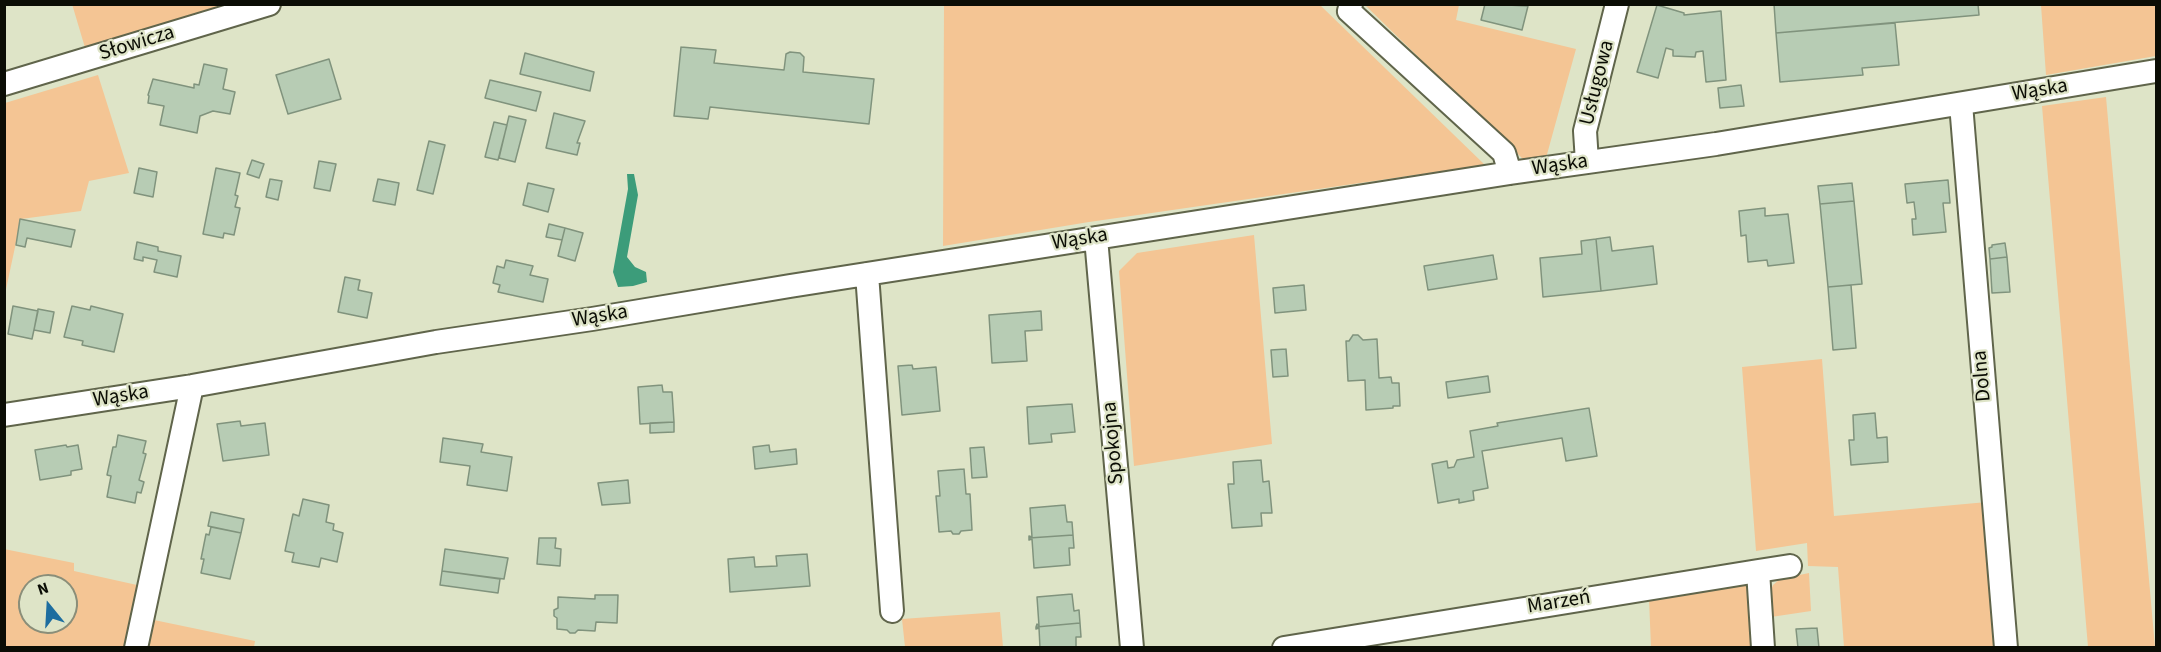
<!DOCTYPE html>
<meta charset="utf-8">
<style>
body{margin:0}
#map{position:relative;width:2161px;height:652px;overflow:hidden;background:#dee4c7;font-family:"Source Sans 3",sans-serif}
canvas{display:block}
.frame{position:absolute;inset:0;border:6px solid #0b0d05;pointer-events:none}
.north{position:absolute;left:18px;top:574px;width:60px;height:60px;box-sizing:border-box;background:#dee4c7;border:2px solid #8a8e79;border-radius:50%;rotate:342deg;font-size:16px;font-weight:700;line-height:24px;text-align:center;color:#0b0d05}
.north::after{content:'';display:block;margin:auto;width:21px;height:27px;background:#1d6d9f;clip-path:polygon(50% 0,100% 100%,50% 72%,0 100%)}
</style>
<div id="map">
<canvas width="2161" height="652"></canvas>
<div class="frame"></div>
<div class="north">N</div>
</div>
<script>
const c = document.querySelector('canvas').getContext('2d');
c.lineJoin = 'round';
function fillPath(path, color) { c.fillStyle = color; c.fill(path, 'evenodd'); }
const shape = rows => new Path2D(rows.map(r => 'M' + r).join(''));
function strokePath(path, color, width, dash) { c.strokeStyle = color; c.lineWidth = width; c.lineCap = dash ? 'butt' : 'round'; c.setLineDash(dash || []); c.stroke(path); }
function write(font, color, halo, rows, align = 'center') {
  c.font = font + ' "Source Sans 3",sans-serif'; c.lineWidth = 4.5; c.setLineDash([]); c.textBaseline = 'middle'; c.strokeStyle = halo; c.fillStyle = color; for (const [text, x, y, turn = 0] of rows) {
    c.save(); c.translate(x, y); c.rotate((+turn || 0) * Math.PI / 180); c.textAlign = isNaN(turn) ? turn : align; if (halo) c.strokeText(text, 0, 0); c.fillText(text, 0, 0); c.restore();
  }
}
const green = shape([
 [72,4,236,5,86,51],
 [944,5,1320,5,1485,165,1089,222,943,246],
 [1365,5,1459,5,1456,20,1576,49,1546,158,1526,162],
 [2041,5,2156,5,2156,56,2046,75],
 [98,75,129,173,89,181,81,211,21,219,5,294,5,103],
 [2106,97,2155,647,2088,647,2042,106],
 [1254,235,1272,444,1134,466,1119,271,1137,253],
 [1822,359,1834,516,1987,502,1997,647,1844,647,1838,567,1808,566,1807,543,1756,551,1742,367],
 [4,549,74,563,74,571,137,585,124,647,5,647],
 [30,586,66,586,66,622,30,622],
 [1809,573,1811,611,1771,617,1770,592,1773,585,1780,579],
 [1747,584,1752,647,1651,647,1649,599],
 [1000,612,1003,647,905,647,902,619],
 [154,620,255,641,254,647,149,647]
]);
const water = shape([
 [627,174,634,174,638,195,627,257,635,267,646,272,647,282,633,286,618,287,613,272,628,189]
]);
const building = shape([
 [1485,4,1528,6,1522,30,1481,20,1485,4],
 [1774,4,1978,4,1979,15,1776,33,1774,4],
 [1657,5,1684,13,1684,15,1721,11,1726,80,1706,82,1703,51,1696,52,1695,57,1673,56,1673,50,1666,48,1658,78,1637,72,1657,5],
 [1895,23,1899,65,1862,68,1863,75,1780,82,1776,33,1895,23],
 [681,47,716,50,714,63,784,70,786,54,790,52,800,53,804,57,803,72,874,79,869,124,710,107,708,119,674,116,681,47],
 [525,53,594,72,590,91,520,74,525,53],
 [329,59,341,99,288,114,276,75,329,59],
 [204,64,227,69,223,89,235,92,230,114,213,111,200,116,197,133,160,125,164,106,148,103,149,96,148,95,153,79,194,88,194,84,199,85,204,64],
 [490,80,541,92,536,111,485,98,490,80],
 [1741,85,1744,106,1720,108,1718,88,1741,85],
 [554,113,585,121,577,143,580,143,577,155,546,148,554,113],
 [509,116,526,120,515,162,499,158,509,116],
 [494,122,507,125,498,160,485,157,494,122],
 [429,141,445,145,433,194,417,190,429,141],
 [252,160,264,164,259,178,247,174,252,160],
 [319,161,336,164,330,191,314,188,319,161],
 [139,168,157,172,153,197,134,193,139,168],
 [216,168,240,173,235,195,238,196,235,207,240,208,234,235,224,233,223,238,203,234,216,168],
 [270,179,282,181,278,200,266,197,270,179],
 [378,179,399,183,395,205,373,201,378,179],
 [1948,180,1950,203,1943,203,1946,232,1913,235,1912,219,1916,219,1914,202,1907,203,1905,184,1948,180],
 [528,183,554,189,548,212,523,205,528,183],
 [1852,183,1854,201,1820,204,1818,186,1852,183],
 [1854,201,1862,284,1828,287,1820,204,1854,201],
 [1765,208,1765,216,1788,214,1794,263,1768,266,1767,260,1748,262,1746,235,1741,236,1739,211,1765,208],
 [20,219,75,230,71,247,27,238,25,247,16,245,20,219],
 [549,224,565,228,562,240,546,237,549,224],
 [565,228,583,233,575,261,558,256,565,228],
 [1610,237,1612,251,1653,246,1657,284,1601,291,1596,239,1610,237],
 [1596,239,1601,291,1543,297,1540,258,1582,254,1581,241,1596,239],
 [137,242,158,247,158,251,181,256,177,277,154,272,157,260,143,257,143,261,134,259,137,242],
 [2005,243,2007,257,1990,259,1989,248,1992,247,1992,245,2005,243],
 [1493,255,1497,279,1428,290,1424,266,1493,255],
 [2007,257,2010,292,1992,293,1990,259,2007,257],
 [506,260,533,266,530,275,548,279,543,302,498,292,500,285,493,283,497,266,504,268,506,260],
 [345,277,360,280,358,290,372,293,367,318,338,312,345,277],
 [1304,285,1306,310,1275,313,1273,288,1304,285],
 [1851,285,1856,348,1833,350,1828,287,1851,285],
 [13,306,38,311,32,339,8,334,13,306],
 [72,306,90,310,91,306,123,314,114,352,82,345,83,341,64,337,72,306],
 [38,309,54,312,50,333,34,330,38,309],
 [1041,311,1042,330,1025,331,1027,361,992,363,989,315,1041,311],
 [1353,335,1358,335,1363,340,1377,339,1379,378,1391,377,1392,383,1399,383,1400,406,1393,406,1393,408,1366,410,1365,380,1348,381,1346,341,1349,341,1353,335],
 [1286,349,1288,376,1273,377,1271,350,1286,349],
 [912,365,913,369,936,367,940,411,902,415,898,366,912,365],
 [1488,376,1490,392,1448,398,1446,382,1488,376],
 [662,385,663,392,672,392,674,422,640,424,638,387,662,385],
 [1072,404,1075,432,1051,434,1052,442,1029,444,1027,407,1072,404],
 [1589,408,1597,456,1566,461,1562,438,1482,451,1488,488,1473,491,1474,500,1459,503,1459,499,1438,503,1432,464,1447,461,1448,468,1454,467,1457,460,1474,457,1470,431,1498,426,1497,423,1589,408],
 [1875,413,1877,438,1887,437,1888,462,1851,465,1849,440,1854,440,1853,415,1875,413],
 [240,421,241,426,265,423,269,455,223,461,217,424,240,421],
 [674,422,674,432,650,433,650,423,674,422],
 [118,435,146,441,143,453,146,454,139,480,144,482,141,493,137,492,135,503,107,497,111,476,107,475,113,447,116,447,118,435],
 [443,438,483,444,481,452,512,457,507,491,467,485,470,466,440,462,443,438],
 [66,445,67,447,78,445,82,469,71,471,71,475,40,480,35,450,66,445],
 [769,445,770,452,796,449,797,464,755,469,753,447,769,445],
 [984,447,987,477,972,478,970,448,984,447],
 [1261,460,1263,482,1269,481,1272,513,1261,513,1262,526,1232,528,1228,484,1234,484,1233,462,1261,460],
 [964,469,966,494,970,494,972,530,961,531,959,534,953,534,951,531,939,532,936,496,940,496,938,471,964,469],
 [628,480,630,503,602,505,598,483,628,480],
 [303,499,329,505,326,522,334,524,333,530,343,533,337,562,321,558,319,567,292,562,294,553,285,551,293,514,299,516,303,499],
 [1065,505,1067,522,1072,522,1073,535,1029,538,1029,536,1032,537,1030,508,1065,505],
 [211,512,244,519,241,533,208,526,211,512],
 [211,527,241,533,230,579,201,573,204,559,201,559,206,534,209,535,211,527],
 [1073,535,1074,548,1069,548,1070,565,1034,568,1032,539,1029,540,1029,538,1073,535],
 [539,538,556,538,555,548,561,549,560,566,537,564,539,538],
 [445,549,508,558,504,579,442,571,445,549],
 [807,554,810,586,730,592,728,559,754,557,755,567,777,566,776,556,807,554],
 [442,571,500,579,498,593,440,585,442,571],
 [1072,594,1074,611,1079,610,1080,623,1036,627,1037,624,1039,626,1037,597,1072,594],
 [595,595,618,595,617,623,596,622,595,631,578,630,575,633,570,633,567,630,557,629,557,618,554,616,554,610,558,608,558,597,595,599,595,595],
 [1080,623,1081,637,1076,637,1076,648,1040,648,1039,628,1036,629,1036,627,1080,623],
 [1817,628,1819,648,1798,648,1796,629,1817,628]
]);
const minor = shape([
 [1351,4,1349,11,1504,153,1510,173],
 [4,84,269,4],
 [1961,104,2006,648],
 [1587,162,1585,131,1617,4],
 [1096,238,1132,648],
 [867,274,892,611],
 [4,415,192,386,436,342,592,319,790,286,1510,173,1716,144,2156,71],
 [1758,571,1790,566],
 [136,648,192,386],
 [1284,648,1758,571,1763,648]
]);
const streetNames = [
 ["Słowicza",137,44,-17],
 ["Usługowa",1598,83,-76],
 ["Wąska",2040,91,-9],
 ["Wąska",1560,166,-8],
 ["Wąska",1080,240,-9],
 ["Wąska",600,317,-9],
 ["Dolna",1983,376,-95],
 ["Wąska",121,397,-9],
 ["Spokojna",1114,443,-95],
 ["Marzeń",1559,603,-9]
];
fillPath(green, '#f4c594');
fillPath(water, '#3c9c7a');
fillPath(building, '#b7ccb4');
strokePath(building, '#80937d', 1.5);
strokePath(minor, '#60654b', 26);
strokePath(minor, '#fff', 22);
write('21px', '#0b0d05', '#dee4c7', streetNames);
</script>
